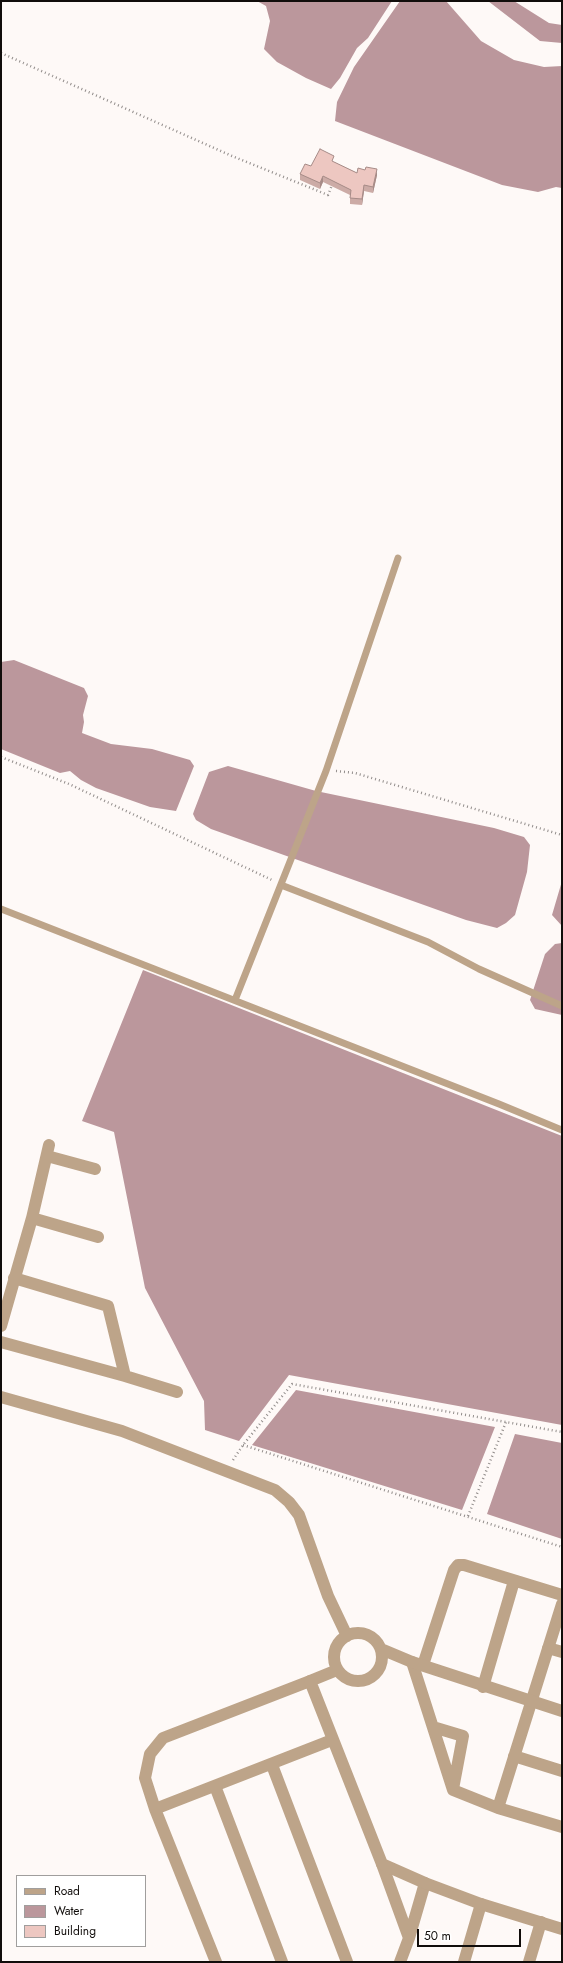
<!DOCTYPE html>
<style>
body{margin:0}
#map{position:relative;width:563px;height:1963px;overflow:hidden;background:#fef9f7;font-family:Jost,sans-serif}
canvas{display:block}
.frame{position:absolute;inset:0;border:2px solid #110d0b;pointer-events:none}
.legend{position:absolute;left:16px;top:1875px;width:130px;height:72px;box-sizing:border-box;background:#fff;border:1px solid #a09e9d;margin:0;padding:5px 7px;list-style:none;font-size:12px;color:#110d0b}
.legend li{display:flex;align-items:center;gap:8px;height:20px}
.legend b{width:20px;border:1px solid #a09e9d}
.scale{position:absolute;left:417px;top:1929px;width:104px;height:18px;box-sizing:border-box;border:2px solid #110d0b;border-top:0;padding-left:5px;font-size:12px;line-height:14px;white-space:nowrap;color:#110d0b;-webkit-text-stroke:3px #fff;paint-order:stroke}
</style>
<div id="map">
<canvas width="563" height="1963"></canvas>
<div class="frame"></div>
<ul class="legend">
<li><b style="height:5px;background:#bda489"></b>Road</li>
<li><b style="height:11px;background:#bb979c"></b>Water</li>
<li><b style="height:11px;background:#edc7c1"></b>Building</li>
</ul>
<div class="scale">50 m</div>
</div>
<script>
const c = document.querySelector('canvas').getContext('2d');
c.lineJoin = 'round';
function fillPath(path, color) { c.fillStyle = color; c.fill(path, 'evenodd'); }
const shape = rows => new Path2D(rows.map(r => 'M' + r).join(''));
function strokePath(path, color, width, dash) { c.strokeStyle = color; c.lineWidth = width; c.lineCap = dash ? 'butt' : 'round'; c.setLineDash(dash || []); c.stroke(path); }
const water = shape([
 [257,1,392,1,368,38,357,48,340,78,331,89,306,78,277,62,264,49,270,21,266,6],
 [400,1,446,1,481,41,514,60,544,67,562,66,562,188,556,187,538,192,502,185,335,121,337,102,354,67],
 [488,1,514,1,549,23,562,25,562,43,540,41],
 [14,660,84,688,88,696,83,715,84,722,82,733,111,744,152,749,190,760,194,766,176,811,150,807,96,788,81,780,70,771,60,773,1,749,1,662],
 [228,766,316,791,494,828,524,837,530,845,527,872,515,915,506,923,497,928,466,920,211,829,196,820,193,814,194,811,209,772],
 [562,881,562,926,552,915],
 [562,943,562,1015,535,1009,530,1000,545,954,555,944],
 [143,970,562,1136,562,1425,289,1375,239,1441,205,1430,204,1401,145,1288,114,1132,82,1121],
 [296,1390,495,1427,462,1510,252,1445],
 [515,1434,562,1443,562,1539,487,1514]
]);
const path = shape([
 [1,53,232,156,328,195,332,185],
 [1,757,69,784,272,880],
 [336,771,355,773,562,835],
 [243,1445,562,1547],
 [233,1460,243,1445,292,1384,562,1432],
 [468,1516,506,1422]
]);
const service = shape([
 [281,885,428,942,479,969,562,1006],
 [1,909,499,1104,562,1130],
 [235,1000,326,771,398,558]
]);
const minor = shape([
 [47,1156,95,1169],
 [32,1218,98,1237],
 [1,1326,32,1218,49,1145],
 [1,1342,125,1376,108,1306,14,1278],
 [125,1376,177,1392],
 [548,1648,562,1652],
 [412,1662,453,1790],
 [423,1665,454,1570,458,1565,464,1565,562,1595],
 [483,1687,514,1581],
 [433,1727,463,1736,453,1789],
 [514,1756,562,1771],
 [272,1765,347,1962],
 [215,1786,282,1962],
 [453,1790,498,1808,562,1827],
 [498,1808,562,1604],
 [155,1809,332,1740],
 [382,1864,409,1938,400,1962],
 [409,1938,425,1883],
 [216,1962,155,1809,145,1778,150,1754,163,1738,310,1681],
 [464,1962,481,1904],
 [529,1962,541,1922]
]);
const tertiary = shape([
 [1,1397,122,1431,275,1490,289,1502,299,1515,328,1596,347,1636],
 '334 1657a24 24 0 1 1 48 0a24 24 0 1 1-48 0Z',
 [381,1649,412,1662,562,1711],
 [337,1670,310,1681,382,1864,425,1883,481,1904,562,1929]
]);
const wall = shape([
 [334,162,357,173,377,175,373,193,364,191,362,205,350,204,350,195,323,182,320,189,300,180,300,174,311,166]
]);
const shadedWall = shape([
 [377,169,377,175,373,193,373,187],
 [323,176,323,182,320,189,320,183],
 [364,185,364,191,362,205,362,199]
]);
const building = shape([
 [320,149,334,156,332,161,357,173,358,168,365,170,366,167,377,169,373,187,364,185,362,199,350,198,351,190,323,176,320,183,300,174,305,164,311,166,320,149]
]);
fillPath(water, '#bb979c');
strokePath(path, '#928d8b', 2.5, [1, 3]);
strokePath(service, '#bda489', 7);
strokePath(minor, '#bda489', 12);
strokePath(tertiary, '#bda489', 12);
fillPath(wall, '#ccaba6');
fillPath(shadedWall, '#a68b87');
fillPath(building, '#edc7c1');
strokePath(building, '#a68b87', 1);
</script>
